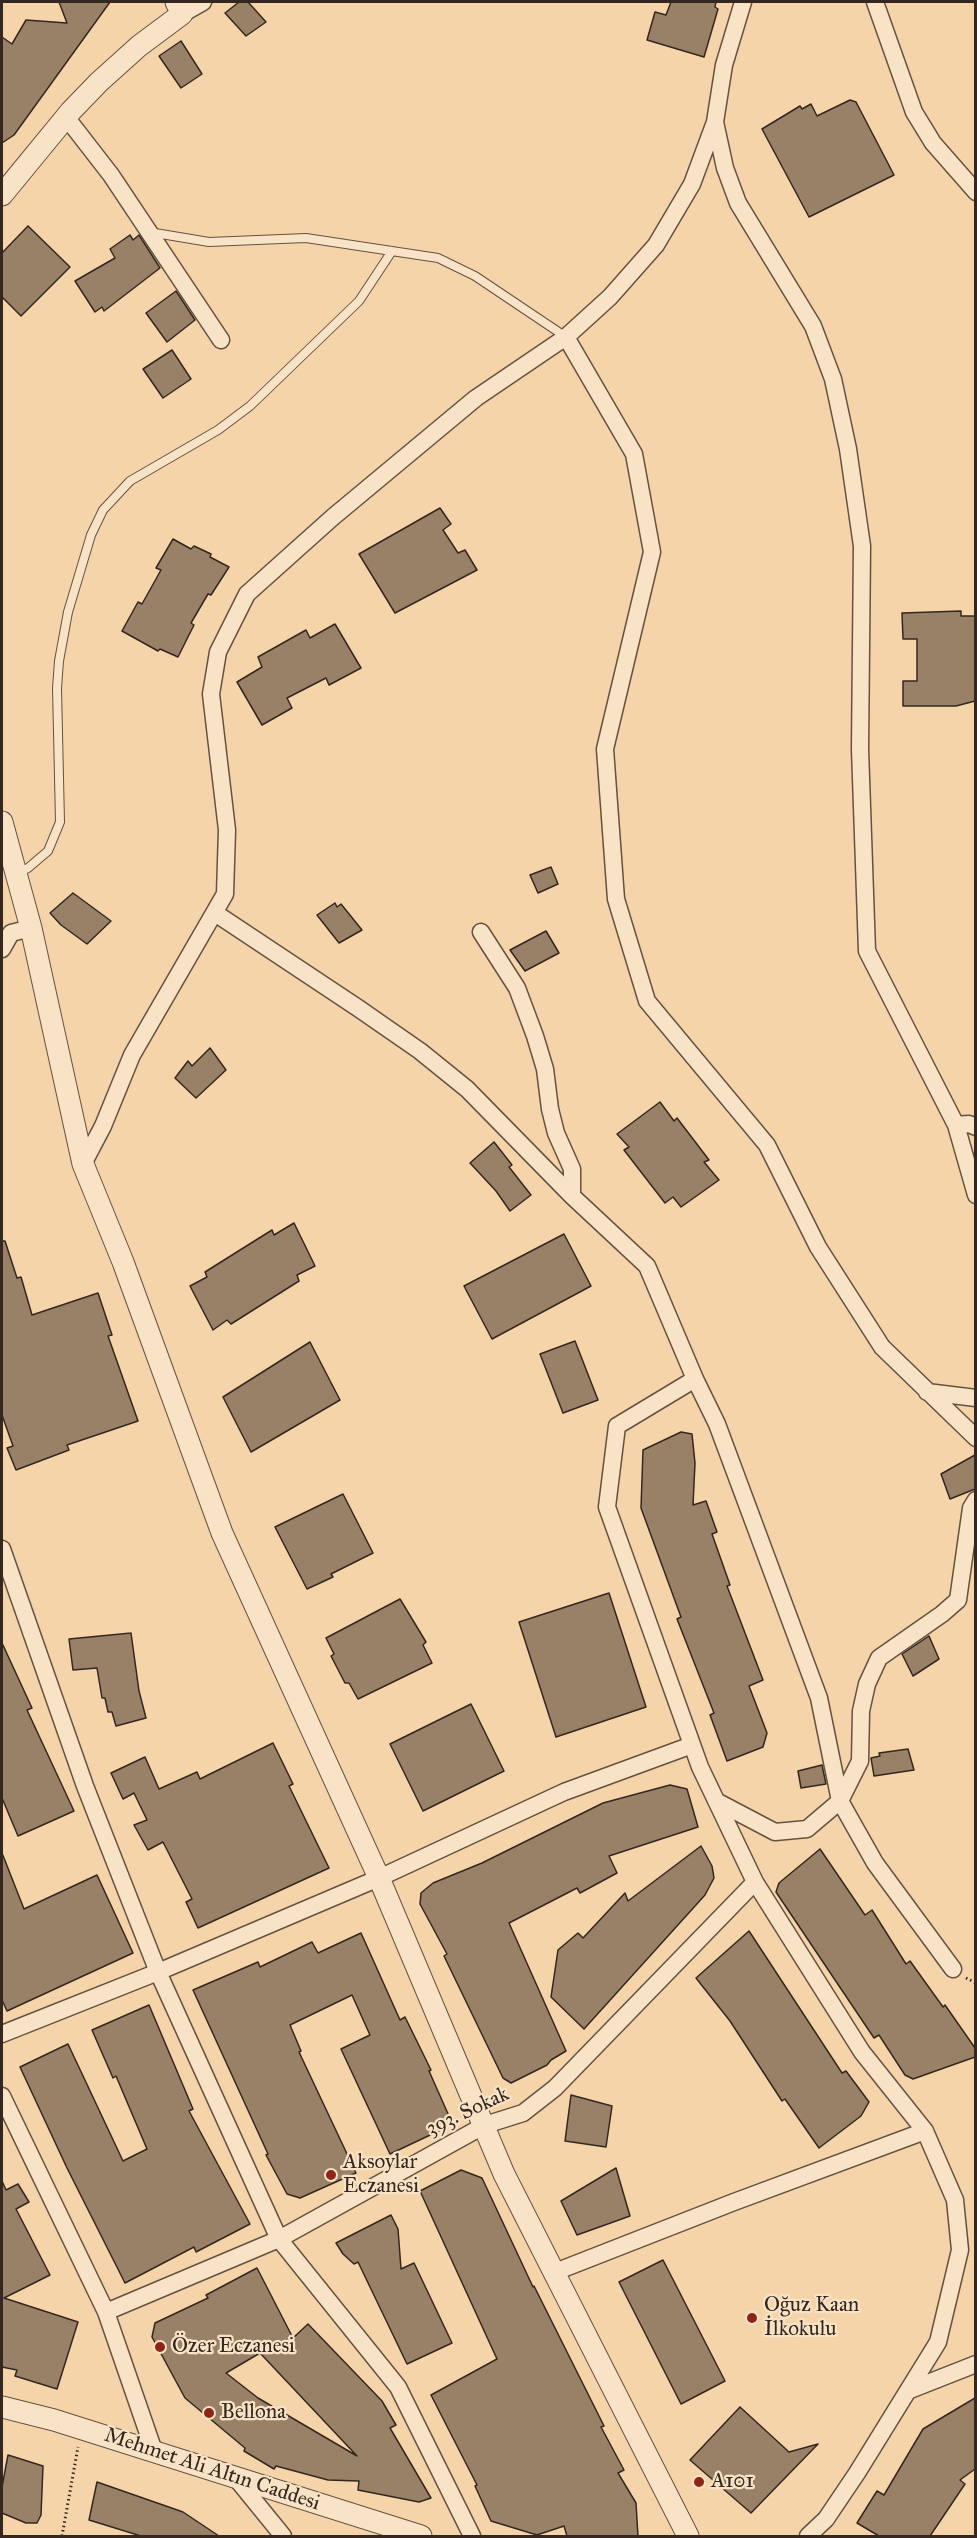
<!DOCTYPE html>
<meta charset="utf-8">
<style>
body{margin:0}
#map{position:relative;width:977px;height:2538px;overflow:hidden;background:#f4d4a8;font-family:"IM FELL Great Primer",serif}
canvas{display:block}
.frame{position:absolute;inset:0;border:3px solid #342720;pointer-events:none}
</style>
<div id="map">
<canvas width="977" height="2538"></canvas>
<div class="frame"></div>
</div>
<script>
const c = document.querySelector('canvas').getContext('2d');
c.lineJoin = 'round';
function fillPath(path, color) { c.fillStyle = color; c.fill(path, 'evenodd'); }
const shape = rows => new Path2D(rows.map(r => 'M' + r).join(''));
function strokePath(path, color, width, dash) { c.strokeStyle = color; c.lineWidth = width; c.lineCap = dash ? 'butt' : 'round'; c.setLineDash(dash || []); c.stroke(path); }
function write(font, color, halo, rows, align = 'center') {
  c.font = font + ' "IM FELL Great Primer",serif'; c.lineWidth = 4.5; c.setLineDash([]); c.textBaseline = 'middle'; c.strokeStyle = halo; c.fillStyle = color; for (const [text, x, y, turn = 0] of rows) {
    c.save(); c.translate(x, y); c.rotate((+turn || 0) * Math.PI / 180); c.textAlign = isNaN(turn) ? turn : align; if (halo) c.strokeText(text, 0, 0); c.fillText(text, 0, 0); c.restore();
  }
}
const building = shape([
 [59,2,110,2,14,135,2,143,2,37,12,44,26,20,67,23,59,2],
 [239,2,248,2,266,22,246,36,225,13,239,2],
 [671,2,716,2,715,7,718,9,704,57,647,40,655,12,666,15,671,2],
 [181,41,202,74,181,88,159,56,181,41],
 [850,100,856,102,894,175,809,217,762,129,800,106,802,109,811,104,817,116,850,100],
 [28,226,70,267,21,316,2,297,2,253,28,226],
 [130,235,133,240,139,235,160,268,104,311,102,307,95,312,75,281,115,258,110,249,130,235],
 [176,291,195,320,167,342,146,313,176,291],
 [172,350,191,379,163,398,143,369,172,350],
 [440,508,451,524,443,530,458,553,465,550,477,570,395,613,359,554,440,508],
 [173,539,191,549,194,546,211,554,210,557,229,567,211,595,208,594,191,623,194,625,178,657,160,649,158,651,122,631,138,602,142,604,161,570,156,568,173,539],
 [961,611,961,616,975,616,975,701,956,706,903,706,903,681,917,681,917,639,903,639,902,613,961,611],
 [335,624,361,668,329,685,326,678,287,698,292,708,262,725,237,682,262,667,258,657,306,630,310,638,335,624],
 [551,867,558,884,538,893,530,875,551,867],
 [73,893,111,921,87,944,61,925,50,913,73,893],
 [335,903,337,907,341,904,362,930,339,943,317,915,335,903],
 [546,931,559,953,525,971,510,950,546,931],
 [210,1048,226,1070,196,1098,175,1078,188,1061,192,1066,210,1048],
 [660,1102,674,1121,677,1118,709,1160,704,1162,719,1180,681,1207,673,1197,665,1203,624,1150,629,1147,617,1134,660,1102],
 [494,1142,512,1165,509,1167,531,1195,510,1211,496,1191,470,1163,494,1142],
 [294,1223,315,1266,297,1275,299,1281,231,1324,227,1320,213,1330,190,1286,207,1277,205,1272,272,1230,274,1235,294,1223],
 [564,1234,591,1286,492,1339,464,1286,564,1234],
 [2,1241,5,1241,17,1278,21,1277,32,1315,98,1293,112,1335,108,1336,138,1421,67,1445,69,1450,16,1470,7,1448,13,1446,2,1415,2,1241],
 [575,1341,598,1400,563,1413,540,1354,575,1341],
 [310,1342,340,1400,251,1452,223,1397,310,1342],
 [681,1432,692,1434,695,1463,693,1505,706,1501,717,1532,712,1534,730,1585,727,1586,763,1680,749,1686,767,1733,763,1747,727,1761,710,1715,714,1713,677,1619,681,1617,641,1508,643,1450,681,1432],
 [975,1455,975,1489,950,1499,941,1474,975,1455],
 [343,1494,373,1553,331,1574,333,1577,307,1589,275,1527,343,1494],
 [609,1593,646,1707,556,1737,519,1622,609,1593],
 [400,1599,426,1642,423,1645,432,1663,358,1699,349,1683,345,1683,331,1656,334,1654,326,1638,400,1599],
 [131,1633,139,1691,146,1718,116,1726,112,1712,108,1712,105,1698,102,1698,97,1668,73,1670,69,1639,131,1633],
 [929,1636,939,1659,913,1676,902,1654,929,1636],
 [2,1643,32,1708,27,1710,74,1811,18,1836,2,1798,2,1643],
 [471,1704,504,1771,423,1811,390,1744,471,1704],
 [273,1743,293,1784,289,1786,329,1868,198,1928,186,1902,192,1899,163,1842,148,1850,134,1825,147,1820,134,1793,123,1799,111,1773,145,1757,159,1789,197,1772,200,1779,273,1743],
 [908,1749,914,1770,874,1776,871,1758,880,1756,879,1753,908,1749],
 [822,1765,826,1784,801,1788,798,1771,822,1765],
 [670,1785,687,1789,698,1827,609,1856,617,1873,580,1893,577,1888,509,1923,566,2051,551,2060,547,2065,511,2083,503,2078,444,1956,447,1954,420,1904,421,1893,433,1883,482,1863,603,1803,670,1785],
 [701,1846,712,1866,714,1878,705,1895,584,2029,551,1997,558,1950,578,1933,583,1938,625,1893,628,1901,701,1846],
 [820,1849,865,1915,872,1910,906,1964,910,1961,943,2007,945,2005,975,2048,975,2057,913,2079,905,2075,879,2035,874,2038,776,1892,779,1883,820,1849],
 [2,1853,24,1909,97,1875,133,1953,7,2011,2,2000,2,1853],
 [749,1931,842,2073,846,2071,869,2102,861,2116,819,2148,785,2099,782,2101,730,2021,696,1978,749,1931],
 [361,1933,400,2020,405,2017,431,2070,429,2071,449,2116,445,2128,390,2154,341,2049,370,2035,352,1995,290,2025,301,2051,299,2052,356,2173,300,2198,287,2194,266,2155,268,2154,193,1990,258,1962,260,1967,312,1942,318,1953,361,1933],
 [149,2005,193,2109,189,2111,250,2224,196,2252,194,2247,125,2283,67,2168,20,2067,68,2044,123,2161,147,2149,116,2076,113,2078,92,2030,149,2005],
 [571,2095,612,2106,606,2147,565,2141,571,2095],
 [616,2168,630,2216,577,2235,561,2201,616,2168],
 [461,2170,482,2178,533,2287,534,2286,604,2426,601,2427,624,2470,618,2473,636,2503,638,2536,567,2536,564,2526,537,2535,491,2521,475,2486,477,2485,431,2395,497,2359,420,2191,461,2170],
 [2,2181,6,2190,18,2184,29,2202,16,2209,50,2275,4,2298,78,2322,57,2389,15,2376,17,2370,2,2367,2,2181],
 [391,2215,398,2229,401,2269,414,2263,452,2343,407,2364,358,2262,354,2264,343,2254,336,2243,391,2215],
 [663,2260,725,2381,681,2404,619,2282,663,2260],
 [257,2268,293,2338,308,2324,382,2401,396,2425,390,2428,431,2498,419,2502,358,2490,359,2481,328,2480,276,2466,274,2469,244,2451,245,2448,185,2398,152,2337,155,2323,208,2298,206,2295,257,2268],
 [260,2353,357,2456,258,2398,226,2373,260,2353],
 [975,2398,975,2469,960,2480,965,2484,930,2536,879,2536,857,2523,877,2491,884,2495,923,2429,975,2398],
 [740,2407,789,2452,818,2444,751,2513,690,2460,740,2407],
 [8,2455,43,2466,41,2515,37,2523,26,2523,2,2513,2,2487,8,2455],
 [97,2482,183,2512,219,2536,141,2536,89,2520,97,2482]
]);
const path = shape([
 [966,1978,976,1983],
 [62,2536,78,2447]
]);
const service = shape([
 [149,232,209,242,306,238,438,258,475,276,566,337],
 [17,873,28,868,48,851,60,822,57,688,59,661,68,612,91,535,103,510,130,481,218,430,250,406,359,301,392,251]
]);
const minor = shape([
 [875,2,914,112,933,143,976,192],
 [182,14,203,2],
 [66,117,111,175,221,340],
 [715,122,725,168,738,203,813,326,833,379,848,449,862,546,860,749,867,951,956,1125,976,1195],
 [566,337,634,454,652,552,605,749,616,899,647,1001,767,1145,818,1247,882,1347,976,1438],
 [215,913,358,1008,420,1051,467,1089,572,1196,647,1266,695,1379,617,1426,607,1507,700,1767,755,1882,862,2052,925,2131,955,2200,960,2250,938,2342,857,2473,826,2519,808,2536],
 [481,932,517,988,535,1036,545,1069,550,1109,556,1133,572,1169,572,1196],
 [2,949,11,933,31,928],
 [956,1125,969,1124,976,1127],
 [83,1164,103,1126,132,1055,225,894,227,830,211,694,218,652,247,594,333,517,476,398,566,337,610,297,656,245,692,184,715,122,724,65,743,2],
 [695,1379,717,1424,819,1698,840,1801,875,1863,953,1969],
 [927,1392,976,1398],
 [2,1549,85,1786,158,1972,279,2239,398,2387,472,2536],
 [716,1801,775,1832,807,1829,840,1801,860,1761,861,1711,867,1684,879,1658,942,1614,958,1600,971,1508,976,1500],
 [2,2034,158,1972,379,1878,564,1792,692,1745],
 [2,2096,106,2312,154,2451],
 [555,2272,734,2202,925,2131],
 [106,2312,279,2239,485,2125,523,2113,555,2088,755,1882],
 [910,2390,976,2364],
 [235,2477,283,2536]
]);
const tertiary = shape([
 [2,195,71,111,99,82,139,46,182,14,176,2],
 [2,822,31,928,83,1164,123,1262,222,1533,379,1878,504,2174,688,2536],
 [2,2407,54,2420,421,2536]
]);
const markers = [
 [331,2175,6,"#8f2418"],
 [752,2318,6,"#8f2418"],
 [160,2347,6,"#8f2418"],
 [209,2413,6,"#8f2418"],
 [699,2482,6,"#8f2418"]
];
const streetNames = [
 ["393. Sokak",468,2112,-25],
 ["Mehmet Ali Altın Caddesi",212,2470,18]
];
const poiNames = [
 ["Aksoylar",343,2163],
 ["Eczanesi",343,2187],
 ["Oğuz Kaan",764,2306],
 ["İlkokulu",764,2330],
 ["Özer Eczanesi",172,2347],
 ["Bellona",221,2413],
 ["A101",711,2482]
];
fillPath(building, '#988167');
strokePath(building, '#342720', 1.5);
strokePath(service, '#645242', 10);
strokePath(minor, '#645242', 19);
strokePath(tertiary, '#645242', 23);
strokePath(path, '#342720', 3, [1.5, 3]);
strokePath(service, '#f8e3c6', 8);
strokePath(minor, '#f8e3c6', 16);
strokePath(tertiary, '#f8e3c6', 21);
for (const [x, y, r, color] of markers) { const dot = new Path2D(); dot.arc(x, y, r, 0, 2 * Math.PI); c.fillStyle = color; c.fill(dot); strokePath(dot, '#f8e3c6', 2); }
write('21px', '#342720', '#f8e3c6', streetNames);
write('21px', '#342720', '#f8e3c6', poiNames, 'left');
</script>
